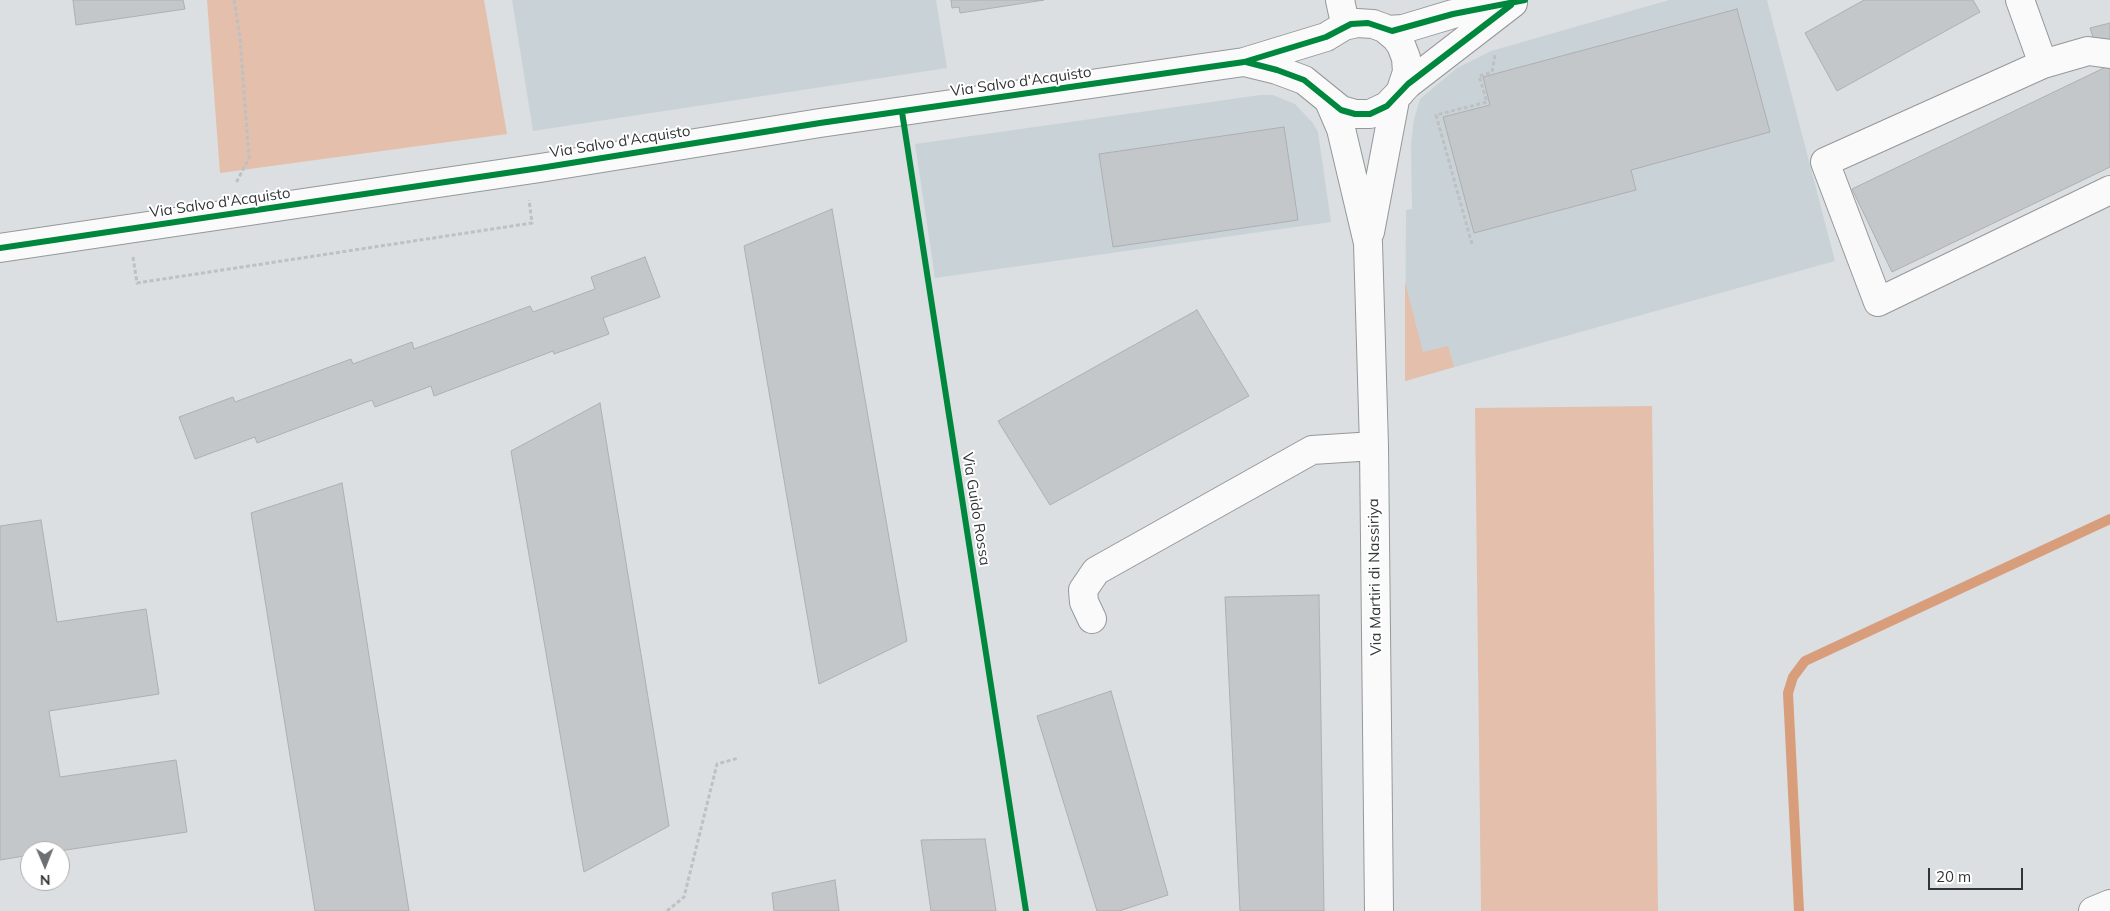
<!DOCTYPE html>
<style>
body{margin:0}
#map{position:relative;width:2110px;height:911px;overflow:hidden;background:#dbdfe1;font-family:Mulish,sans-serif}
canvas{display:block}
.north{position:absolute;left:20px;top:841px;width:50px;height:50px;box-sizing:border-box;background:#fff;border:1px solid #adaeaf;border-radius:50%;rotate:179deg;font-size:14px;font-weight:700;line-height:20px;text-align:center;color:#323537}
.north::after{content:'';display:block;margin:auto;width:18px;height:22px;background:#6d7072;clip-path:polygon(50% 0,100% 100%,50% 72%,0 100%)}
.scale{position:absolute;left:1928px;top:868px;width:95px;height:22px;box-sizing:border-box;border:2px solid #323537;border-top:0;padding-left:6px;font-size:15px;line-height:18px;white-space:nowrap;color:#323537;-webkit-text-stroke:4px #fff;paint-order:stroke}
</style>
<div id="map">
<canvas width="2110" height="911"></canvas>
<div class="north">N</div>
<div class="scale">20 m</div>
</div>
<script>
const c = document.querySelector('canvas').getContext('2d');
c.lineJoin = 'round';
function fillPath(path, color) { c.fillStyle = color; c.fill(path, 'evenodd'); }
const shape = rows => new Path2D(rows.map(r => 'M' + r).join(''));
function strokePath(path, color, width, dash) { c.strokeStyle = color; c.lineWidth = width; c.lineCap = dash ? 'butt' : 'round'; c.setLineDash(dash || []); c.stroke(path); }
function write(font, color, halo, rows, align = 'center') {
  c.font = font + ' Mulish,sans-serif'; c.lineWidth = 4; c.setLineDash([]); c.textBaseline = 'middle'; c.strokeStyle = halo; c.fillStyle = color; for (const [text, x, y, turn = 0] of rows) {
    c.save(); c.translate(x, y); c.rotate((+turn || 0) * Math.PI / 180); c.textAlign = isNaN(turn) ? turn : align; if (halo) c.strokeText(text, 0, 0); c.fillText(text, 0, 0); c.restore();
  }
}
const built = shape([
 [512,0,936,0,947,68,533,131],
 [1669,0,1767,0,1835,261,1405,381,1406,210,1412,209,1411,145,1414,119,1420,99,1457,68,1491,51],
 [1260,95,1273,95,1295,104,1312,122,1318,132,1331,222,935,278,915,144]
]);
const green = shape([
 [207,0,484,0,507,134,220,173],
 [1405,282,1423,352,1448,346,1454,367,1405,381],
 [1652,406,1658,911,1481,911,1475,408]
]);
const stream = shape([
 [1799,911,1788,693,1793,677,1805,661,2110,519]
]);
const building = shape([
 [73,0,183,0,185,9,76,25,73,0],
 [951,0,1044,0,960,13,959,7,952,8,951,0],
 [1864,0,1973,0,1980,12,1837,91,1805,33,1864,0],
 [1737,9,1770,132,1631,170,1636,190,1474,233,1443,117,1490,105,1483,77,1737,9],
 [2110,23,2110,44,2095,43,2090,28,2110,23],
 [2108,66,2110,70,2110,167,1892,272,1852,189,2108,66],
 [1284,127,1298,220,1113,247,1099,154,1284,127],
 [832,209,907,641,819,684,744,246,832,209],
 [645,257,660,297,603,318,609,334,554,354,553,351,434,396,431,386,375,407,372,400,257,443,255,437,195,459,179,417,233,397,235,402,351,359,353,364,412,342,414,349,530,306,533,312,595,289,591,277,645,257],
 [1197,310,1249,396,1050,505,998,421,1197,310],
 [600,403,669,826,584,872,511,451,600,403],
 [342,483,409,911,315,911,251,513,342,483],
 [41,520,57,622,146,609,159,694,49,711,60,777,176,760,187,832,59,851,30,851,30,855,0,860,0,526,41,520],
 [1319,595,1324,911,1240,911,1225,597,1319,595],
 [1111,691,1168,895,1119,911,1097,911,1037,716,1111,691],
 [985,839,996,911,931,911,921,840,985,839],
 [835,880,839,911,774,911,772,893,835,880]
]);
const path = shape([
 [234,0,240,38,249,158,236,183],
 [1472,244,1436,115,1487,102,1479,76,1492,72,1495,55],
 [133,257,137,283,532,223,529,200],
 [667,911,684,897,717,764,739,758]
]);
const minor = shape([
 [1340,0,1343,14,1349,24],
 [2020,0,2043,64],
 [1387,30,1403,29,1453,14,1507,4],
 [2110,54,2088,51,2043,64,1825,162,1878,302,2110,190],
 [1244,62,1277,70,1304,80,1341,110,1355,114,1370,114,1387,106,1408,84,1513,3],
 [1329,101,1341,129,1368,243,1374,446,1379,911],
 [1370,232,1395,100],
 [0,248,540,168,820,123,1244,62,1326,37,1344,26,1357,23,1373,24,1384,28,1396,38,1401,45,1406,58,1407,72,1400,93],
 [1092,619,1084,602,1083,590,1096,571,1312,450,1374,446],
 [2093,911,2110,904]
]);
const cycleway = shape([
 [1246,62,1277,70,1304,80,1341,110,1355,114,1370,114,1387,106,1408,84,1511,5],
 [902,112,1026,911],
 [0,248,540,168,820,123,1244,62,1326,37,1351,24,1368,23,1392,31,1453,14,1525,0]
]);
const streetNames = [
 ["Via Salvo d'Acquisto",1021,82,-8],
 ["Via Salvo d'Acquisto",620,142,-9],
 ["Via Salvo d'Acquisto",220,203,-8],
 ["Via Guido Rossa",976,509,81],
 ["Via Martiri di Nassiriya",1375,577,-91]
];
fillPath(built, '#c9d3d7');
fillPath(green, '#e4bfab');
strokePath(stream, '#d89e7b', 10);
fillPath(building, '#c4c7c9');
strokePath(building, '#adb0b2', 1);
strokePath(minor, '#95989a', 30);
strokePath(path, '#bec0c1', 3, [4, 2.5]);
strokePath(minor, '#fafafa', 28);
strokePath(cycleway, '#00873e', 6);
write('15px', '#323537', '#fff', streetNames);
</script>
